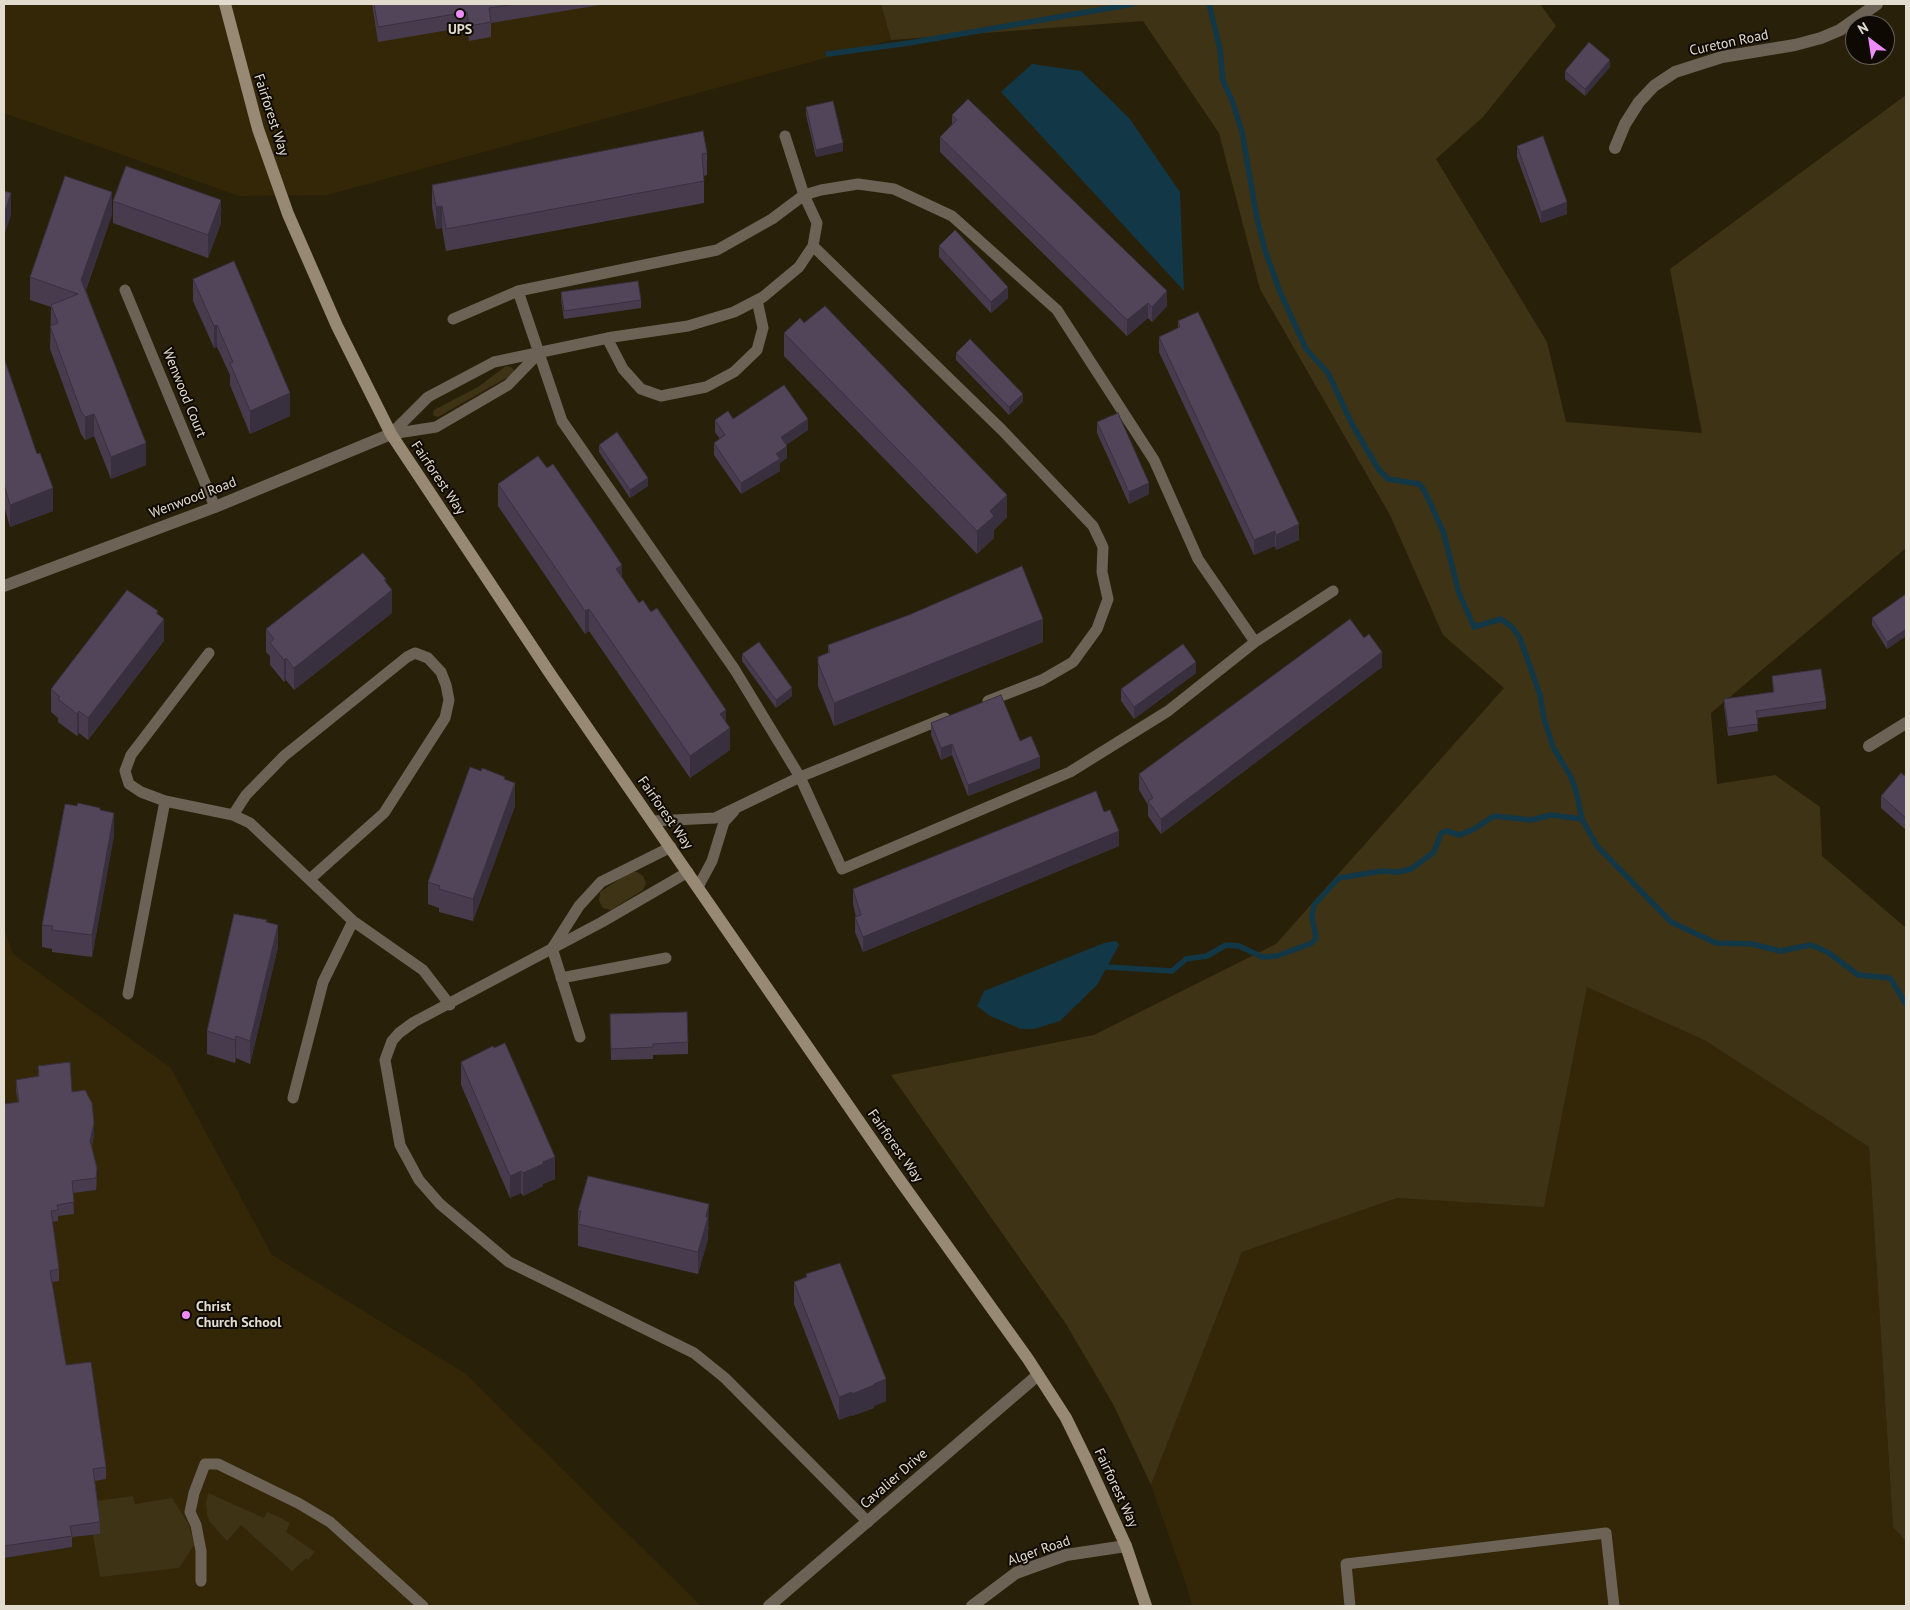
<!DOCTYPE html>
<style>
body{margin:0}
#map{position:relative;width:1910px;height:1610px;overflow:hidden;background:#292009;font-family:"PT Sans",sans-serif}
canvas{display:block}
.frame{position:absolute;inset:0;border:5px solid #e2dccf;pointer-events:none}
.north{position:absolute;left:1845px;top:15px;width:50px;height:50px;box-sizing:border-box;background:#0e0a03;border:1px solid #635e55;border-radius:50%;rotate:329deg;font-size:14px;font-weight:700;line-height:20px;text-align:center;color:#e2dccf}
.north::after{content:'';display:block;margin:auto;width:18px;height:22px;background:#ed8cf9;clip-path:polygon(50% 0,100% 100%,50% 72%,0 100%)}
</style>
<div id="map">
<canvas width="1910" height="1610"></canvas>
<div class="frame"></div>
<div class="north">N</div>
</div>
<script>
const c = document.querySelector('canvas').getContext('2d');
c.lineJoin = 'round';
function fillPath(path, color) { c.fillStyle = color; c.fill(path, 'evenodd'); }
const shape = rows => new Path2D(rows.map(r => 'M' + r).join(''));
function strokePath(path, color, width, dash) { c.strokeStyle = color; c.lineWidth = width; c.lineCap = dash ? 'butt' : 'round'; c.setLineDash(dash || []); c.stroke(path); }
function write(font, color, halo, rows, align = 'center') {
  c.font = font + ' "PT Sans",sans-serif'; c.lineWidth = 4; c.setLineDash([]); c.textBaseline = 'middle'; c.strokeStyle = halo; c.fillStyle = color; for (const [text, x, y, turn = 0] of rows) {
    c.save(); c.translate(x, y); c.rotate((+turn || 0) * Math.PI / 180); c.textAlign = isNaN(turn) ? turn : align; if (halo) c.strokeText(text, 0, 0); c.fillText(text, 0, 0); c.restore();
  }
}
const built = shape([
 [4,4,881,4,891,40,327,195,239,196,4,113],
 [4,929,13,954,171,1068,272,1255,466,1374,701,1606,4,1606],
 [1587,986,1706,1041,1869,1147,1893,1527,1906,1541,1906,1606,1192,1606,1187,1587,1151,1485,1242,1252,1397,1198,1544,1206]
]);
const green = shape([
 [881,4,1540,4,1556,26,1483,117,1436,159,1547,342,1566,422,1702,433,1670,269,1906,95,1906,548,1711,713,1717,784,1775,775,1820,807,1822,856,1906,928,1906,1541,1893,1527,1869,1147,1706,1041,1587,987,1544,1207,1397,1198,1242,1252,1151,1485,1113,1404,1066,1324,891,1075,1094,1035,1276,944,1504,688,1443,635,1390,515,1260,289,1219,133,1143,21,891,40],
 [506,366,511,367,514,370,514,373,508,377,438,417,433,415,434,410,478,387],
 [630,872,637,872,643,876,646,883,643,890,611,910,603,908,599,901,600,892],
 [208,1493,264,1518,267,1512,277,1516,290,1523,286,1532,315,1552,308,1560,306,1558,292,1571,241,1525,227,1541,210,1522,207,1515,206,1504],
 [133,1496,135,1504,172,1498,189,1525,194,1545,179,1568,100,1577,93,1535,100,1534,96,1501]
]);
const water = shape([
 [1032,64,1081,71,1129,118,1180,192,1184,291,1001,92],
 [1116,941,1119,945,1097,985,1060,1021,1034,1029,1021,1029,990,1016,977,1006,984,991,1104,943]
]);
const stream = shape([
 [1209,4,1220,49,1223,81,1232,100,1242,132,1257,219,1265,250,1280,292,1306,349,1328,373,1353,426,1379,470,1388,479,1419,484,1424,490,1443,531,1459,593,1474,627,1501,619,1512,627,1520,638,1540,695,1544,719,1553,747,1571,777,1576,791,1582,819,1597,846,1671,922,1716,943,1752,944,1780,951,1810,945,1816,947,1829,953,1858,975,1890,978,1906,1004],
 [828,54,909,43,1133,4],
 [1107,967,1172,971,1186,959,1207,956,1226,945,1239,946,1262,957,1277,956,1312,943,1316,938,1312,916,1314,905,1339,878,1382,871,1398,872,1411,869,1434,852,1441,833,1446,831,1460,835,1474,829,1494,816,1531,820,1551,815,1582,819]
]);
const service = shape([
 [813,246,1002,430,1093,526,1103,547,1102,572,1108,599,1097,629,1073,662,1042,680,988,701],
 [125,290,215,507],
 [453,319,518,291,717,250,772,219,804,195,821,190,858,184,894,189,952,216,1057,310,1154,460,1198,559,1255,642,1168,711,1070,772,842,869,800,777,735,670,562,421,518,291],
 [607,338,623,369,641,389,661,396,706,387,734,372,757,350,763,328,757,300],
 [391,434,428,397,494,362,613,337,688,326,734,312,763,297,799,267,813,246,817,223,804,195,785,136],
 [391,434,436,427,508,385,539,353],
 [1255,642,1333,591],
 [209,653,131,755,125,771,129,784,141,792,165,801,233,815,250,823,353,921,423,970,450,1005],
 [233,815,246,795,284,756,407,657,415,653,428,658,441,672,446,685,449,700,445,718,384,813,310,879],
 [653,821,715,818,800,777,945,718],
 [688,872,602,922,414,1022,399,1033,392,1041,385,1060,400,1145,419,1180,440,1204,509,1262,694,1353,725,1378,868,1522],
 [698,887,712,861,724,822,734,811],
 [553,947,579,906,601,882,671,847],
 [552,948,580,1037],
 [561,978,666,958],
 [128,994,165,801],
 [293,1098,323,982,353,921],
 [201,1581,201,1551,196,1525,190,1512,194,1493,205,1464,218,1464,298,1503,330,1522,423,1606],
 [1350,1606,1346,1564,1606,1533,1614,1606]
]);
const minor = shape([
 [1615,148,1625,124,1639,102,1654,86,1675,72,1722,57,1795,45,1821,38,1840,30,1877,4],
 [4,586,215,507,391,434],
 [1869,746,1906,723],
 [769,1606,1038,1375],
 [972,1606,1016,1573,1066,1555,1126,1546]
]);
const secondary = shape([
 [225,4,258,129,288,214,337,326,391,434,551,675,894,1172,1028,1359,1066,1418,1087,1461,1126,1546,1146,1606]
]);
const wall = shape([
 [372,4,606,4,491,23,491,37,469,41,467,27,378,42],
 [1610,67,1585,96,1565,79,1565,71],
 [806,107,843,151,816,157,806,115],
 [952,115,1167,306,1152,322,1148,318,1127,336,940,152,940,137,952,124],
 [1517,146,1567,214,1541,223,1517,157],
 [707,153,707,175,704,176,704,203,446,251,442,228,436,229,432,207,432,185],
 [113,201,221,223,208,258,113,223],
 [112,215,86,290,146,465,111,479,94,436,85,440,81,434,50,349,51,307,30,300,30,277],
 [939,246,1008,298,991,313,939,257],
 [193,279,290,416,250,434,230,385,230,375,217,347,214,348,193,301],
 [561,292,641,300,641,308,564,319,561,300],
 [1178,321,1299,540,1276,550,1275,546,1254,555,1159,352,1159,337,1178,328],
 [784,333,1007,517,994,530,994,538,977,554,784,356],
 [956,353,1023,401,1009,415,956,360],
 [4,358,53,511,10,527,4,506],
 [733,419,808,430,786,445,787,458,780,463,780,471,741,494,714,455,714,443,720,439,715,432,715,420],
 [1097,422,1149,494,1129,504,1097,433],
 [599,445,648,486,630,498,599,452],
 [498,484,622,577,639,603,726,722,730,750,690,778,589,631,585,634,498,506],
 [386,583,392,613,294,690,286,680,284,682,270,665,270,656,266,652,266,629],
 [1906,594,1906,636,1887,649,1872,625,1872,618],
 [158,614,164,641,88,740,79,733,77,736,58,722,58,718,51,712,51,689],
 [1364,638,1382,667,1161,834,1148,816,1148,805,1139,790,1139,774],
 [1043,642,834,726,818,686,818,657,828,653,828,645],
 [742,654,792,696,776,708,742,661],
 [1196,673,1134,719,1121,701,1121,689],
 [1772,676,1826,701,1826,709,1757,718,1758,731,1728,736,1724,706,1724,699,1773,692],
 [931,723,1020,741,1040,768,968,796,952,755,941,760,931,735],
 [1906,777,1906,830,1881,808,1881,796],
 [505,780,515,806,473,921,439,912,439,908,428,904,428,882],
 [100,810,114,835,92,957,52,952,52,949,42,947,42,925],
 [1119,846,863,952,855,932,855,917,856,917,853,904,853,889],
 [267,922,278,947,250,1064,236,1058,235,1063,207,1054,207,1031],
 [610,1014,688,1042,688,1054,653,1055,653,1059,611,1060],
 [461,1062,555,1179,543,1184,543,1186,523,1196,521,1193,510,1198,461,1085],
 [38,1066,72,1092,94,1134,92,1146,97,1180,96,1190,73,1193,74,1214,58,1216,58,1221,52,1222,59,1269,59,1281,52,1282,66,1365,106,1467,106,1479,95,1481,100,1522,100,1534,72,1537,72,1547,4,1558,4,1104,18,1102,16,1091,16,1080,38,1076],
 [578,1211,709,1227,708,1230,708,1239,698,1274,578,1246],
 [806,1274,886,1401,874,1406,874,1408,852,1416,852,1415,839,1420,794,1304,794,1282,806,1277]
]);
const shadedWall = shape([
 [1610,60,1610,67,1585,96,1585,89],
 [843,143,843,151,816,157,816,150],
 [112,192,112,215,81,302,81,280],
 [11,193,11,215,4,236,4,214],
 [221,200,221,223,208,258,208,235],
 [1567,202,1567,214,1541,223,1541,212],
 [442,206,442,228,436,229,436,207],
 [1008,287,1008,298,991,313,991,302],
 [1167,291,1167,306,1152,322,1152,307],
 [1148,303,1148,318,1127,336,1127,320],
 [217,325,217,347,214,348,214,326],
 [290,393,290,416,250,434,250,411],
 [1023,394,1023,401,1009,415,1009,407],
 [94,414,94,436,85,440,85,417],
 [808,419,808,430,781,448,781,437],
 [146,443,146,465,111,479,111,457],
 [787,446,787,458,780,463,780,471,741,494,741,483,776,454],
 [648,478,648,486,630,498,630,490],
 [1149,483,1149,494,1129,504,1129,492],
 [53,488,53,511,10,527,10,505],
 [1007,495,1007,517,994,530,994,538,977,554,977,531,990,511],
 [1299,524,1299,540,1276,550,1276,535],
 [1275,531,1275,546,1254,555,1254,540],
 [622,565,622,588,616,569],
 [386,579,386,595,392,590,392,613,294,690,294,668],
 [589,609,589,631,585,634,585,611],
 [158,611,158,627,164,619,164,641,88,740,88,718],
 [1043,619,1043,642,834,726,834,703],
 [1906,629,1906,636,1887,649,1887,642],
 [1382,652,1382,667,1161,834,1161,819],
 [286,658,286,680,284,682,284,660],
 [1196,662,1196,673,1134,719,1134,707],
 [792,688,792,696,776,708,776,700],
 [726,710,726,731,730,728,730,750,690,778,690,756,720,714],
 [79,711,79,733,77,736,77,714],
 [952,744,952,755,941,760,941,748],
 [1040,757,1040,768,968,796,968,785],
 [515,783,515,806,473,921,473,899],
 [114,813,114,835,92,957,92,935],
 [1119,831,1119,846,863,952,863,937],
 [278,925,278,947,250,1064,250,1041],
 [236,1036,236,1058,235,1063,235,1040],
 [94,1123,94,1134,90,1152,90,1141],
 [555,1157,555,1179,543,1184,543,1186,523,1196,523,1173,543,1162],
 [97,1168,97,1180,96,1190,96,1178],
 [521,1171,521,1193,510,1198,510,1176],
 [709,1204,708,1239,698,1274,698,1252],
 [886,1379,886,1401,874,1406,874,1408,852,1416,852,1394,874,1384],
 [852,1392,852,1415,839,1420,839,1397]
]);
const building = shape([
 [374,4,516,4,489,8,491,22,469,26,467,12,378,27,374,4],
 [1589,42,1610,60,1585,89,1565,71,1589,42],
 [968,99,1167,291,1152,307,1148,303,1127,320,940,137,957,120,952,115,968,99],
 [833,101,843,143,816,150,806,107,833,101],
 [703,131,707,153,702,154,704,181,446,229,442,206,436,207,432,185,703,131],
 [1543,136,1567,202,1541,212,1517,146,1543,136],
 [126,166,221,200,208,235,113,201,126,166],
 [65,176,112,192,81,280,146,443,111,457,94,414,85,417,81,411,50,326,58,323,51,305,78,294,30,277,65,176],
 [4,191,11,193,4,214,4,191],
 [955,230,1008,287,991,302,939,246,955,230],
 [234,261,290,393,250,411,230,363,233,362,217,325,214,326,193,279,234,261],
 [638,281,641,300,564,311,561,292,638,281],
 [825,306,1007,495,990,511,994,516,977,531,784,333,800,318,804,323,825,306],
 [1198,312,1299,524,1276,535,1275,531,1254,540,1159,337,1180,327,1178,321,1198,312],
 [970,339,1023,394,1009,407,956,353,970,339],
 [4,358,37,454,40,453,53,488,10,505,4,484,4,358],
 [784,385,808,419,781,437,787,446,776,454,780,459,741,483,714,443,725,435,715,420,728,411,733,419,784,385],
 [1118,413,1149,483,1129,492,1097,422,1118,413],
 [617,432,648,478,630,490,599,445,617,432],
 [538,456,547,468,553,464,602,535,622,565,616,569,639,603,643,600,651,612,657,608,726,710,720,714,730,728,690,756,589,609,585,611,498,484,538,456],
 [363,553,386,579,384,580,392,590,294,668,286,658,284,660,270,643,274,639,266,629,363,553],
 [1022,566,1043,619,834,703,818,663,818,657,830,652,828,645,909,615,1022,566],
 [127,590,158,611,156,613,164,619,88,718,79,711,77,714,58,699,60,697,51,689,127,590],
 [1906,594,1906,629,1887,642,1872,618,1906,594],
 [1350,619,1364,638,1369,634,1382,652,1161,819,1148,801,1153,798,1139,774,1350,619],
 [759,642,792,688,776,700,742,654,759,642],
 [1183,644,1196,662,1134,707,1121,689,1183,644],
 [1821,669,1826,701,1756,711,1758,724,1728,728,1724,699,1774,692,1772,676,1821,669],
 [1001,695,1020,741,1031,736,1040,757,968,785,952,744,941,748,931,723,1001,695],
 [470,767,481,771,482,768,505,777,504,779,515,783,473,899,439,889,440,886,428,882,470,767],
 [1901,773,1906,777,1906,818,1881,796,1901,773],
 [1096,791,1104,812,1110,810,1119,831,863,937,855,917,861,915,853,889,1096,791],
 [78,803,100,808,100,810,114,813,92,935,52,930,53,926,42,925,65,804,77,806,78,803],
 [234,914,267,920,266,922,278,925,250,1041,236,1036,235,1040,207,1031,234,914],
 [687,1012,688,1042,653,1044,653,1047,611,1049,610,1014,687,1012],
 [505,1043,555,1157,543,1162,543,1164,523,1173,521,1171,510,1176,461,1062,493,1046,494,1048,505,1043],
 [70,1062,72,1092,85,1090,92,1103,94,1123,90,1141,97,1168,96,1178,72,1181,74,1202,57,1205,58,1210,51,1211,59,1269,50,1271,66,1365,91,1362,106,1467,93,1469,100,1522,70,1526,72,1536,4,1546,4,1104,19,1102,16,1080,39,1076,38,1066,70,1062],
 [588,1176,709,1204,706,1217,708,1217,698,1252,578,1224,581,1211,578,1211,588,1176],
 [840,1263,886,1379,874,1384,874,1385,852,1394,852,1392,839,1397,794,1282,807,1277,806,1274,840,1263]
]);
const markers = [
 [460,14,5,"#ed8cf9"],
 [186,1315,5,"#ed8cf9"]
];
const poiNames = [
 ["UPS",460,30],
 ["Christ",196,1307,"left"],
 ["Church School",196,1323,"left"]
];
const streetNames = [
 ["Cureton Road",1729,43,-12],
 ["Fairforest Way",271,115,72],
 ["Wenwood Court",184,393,68],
 ["Fairforest Way",438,478,56],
 ["Wenwood Road",193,498,-21],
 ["Fairforest Way",665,813,55],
 ["Fairforest Way",895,1146,55],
 ["Cavalier Drive",894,1479,-41],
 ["Fairforest Way",1116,1488,65],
 ["Alger Road",1039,1551,-19]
];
fillPath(built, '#332708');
fillPath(green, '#3f3316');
fillPath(water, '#123747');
strokePath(stream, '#123747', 5.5);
strokePath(service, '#6c6356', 11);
strokePath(minor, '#6c6356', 12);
strokePath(secondary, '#978974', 12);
fillPath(wall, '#473b4d');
fillPath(shadedWall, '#39303f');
fillPath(building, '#52455a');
strokePath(building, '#39303f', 1);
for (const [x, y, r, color] of markers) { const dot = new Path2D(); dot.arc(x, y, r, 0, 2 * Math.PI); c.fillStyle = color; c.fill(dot); strokePath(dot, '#0e0a03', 2); }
write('bold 14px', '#e2dccf', '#0e0a03', poiNames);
write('14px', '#e2dccf', '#0e0a03', streetNames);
</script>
